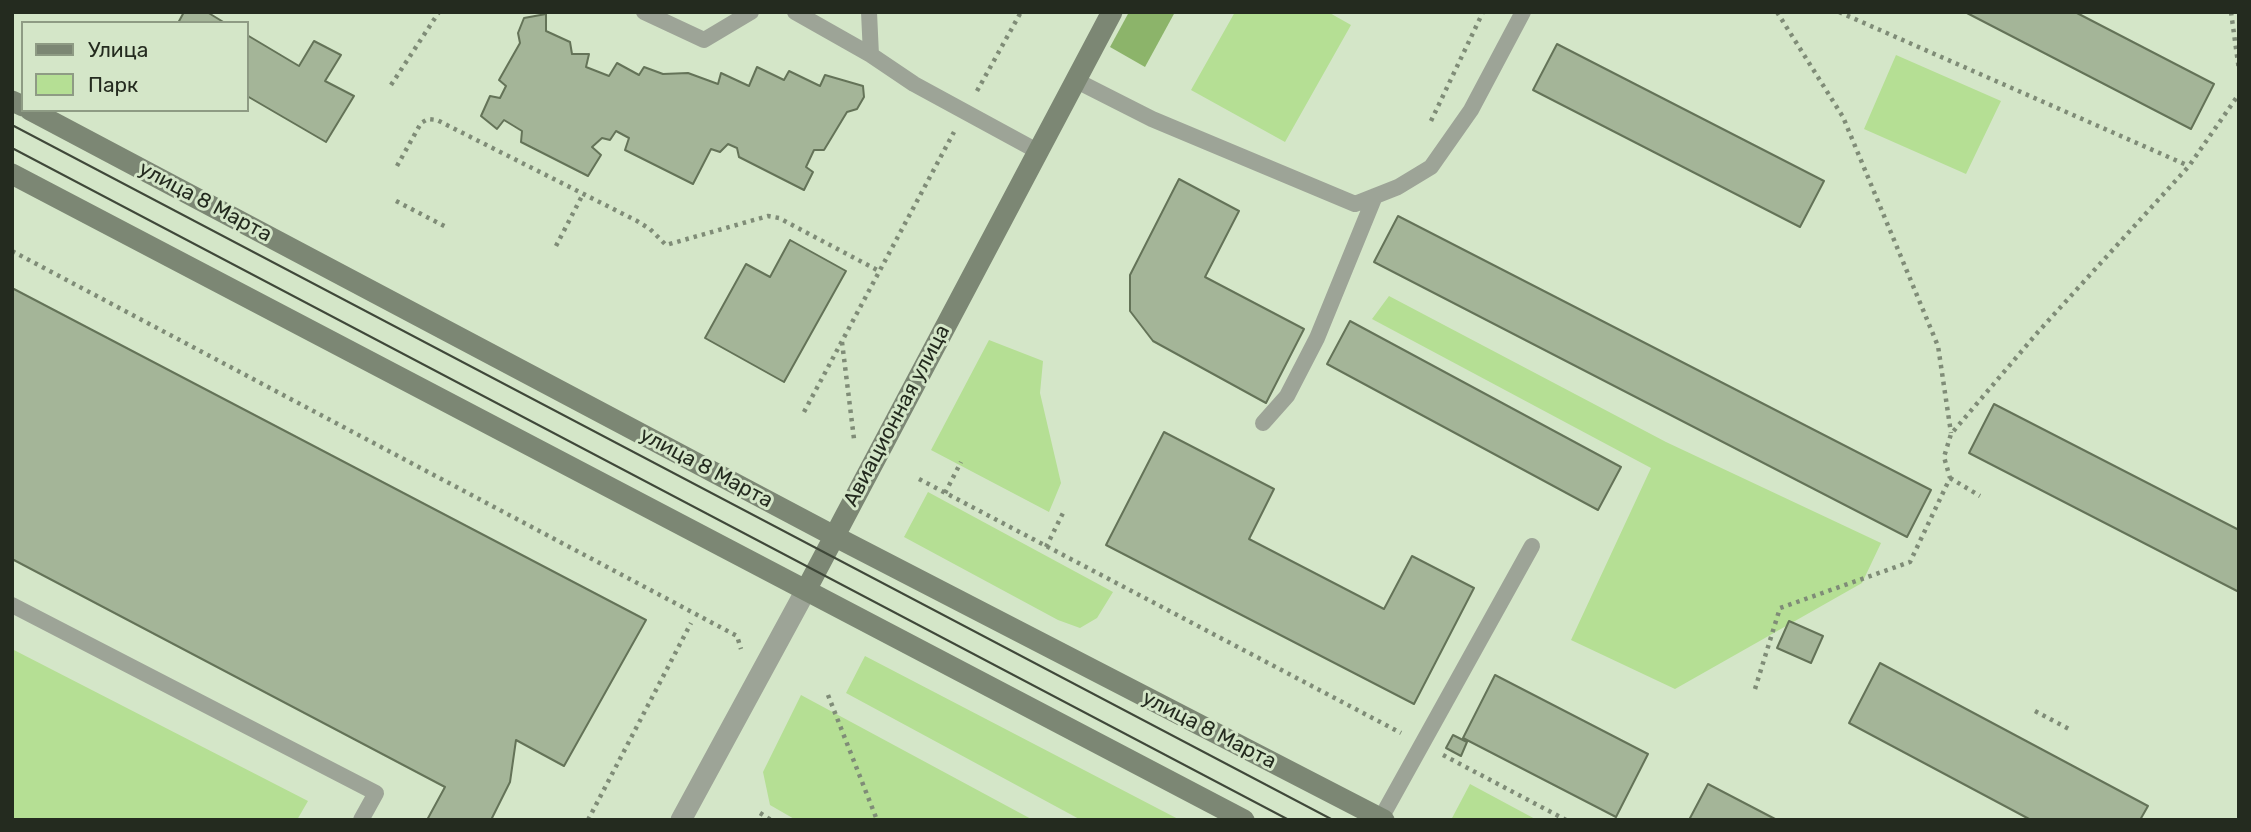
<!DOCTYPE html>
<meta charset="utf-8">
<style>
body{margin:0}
#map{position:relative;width:2251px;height:832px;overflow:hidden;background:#d4e6c8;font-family:Rubik,sans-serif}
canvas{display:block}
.frame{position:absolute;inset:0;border:14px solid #242b1f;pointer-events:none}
.legend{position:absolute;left:21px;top:21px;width:228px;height:91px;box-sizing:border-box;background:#d4e6c8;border:2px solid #8e9b84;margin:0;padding:9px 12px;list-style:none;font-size:21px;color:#242b1f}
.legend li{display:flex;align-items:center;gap:14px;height:35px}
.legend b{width:35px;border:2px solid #8e9b84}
</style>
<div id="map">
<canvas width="2251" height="832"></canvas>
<div class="frame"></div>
<ul class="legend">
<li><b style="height:9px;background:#7c8774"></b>Улица</li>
<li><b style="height:19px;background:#b5df94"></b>Парк</li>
</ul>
</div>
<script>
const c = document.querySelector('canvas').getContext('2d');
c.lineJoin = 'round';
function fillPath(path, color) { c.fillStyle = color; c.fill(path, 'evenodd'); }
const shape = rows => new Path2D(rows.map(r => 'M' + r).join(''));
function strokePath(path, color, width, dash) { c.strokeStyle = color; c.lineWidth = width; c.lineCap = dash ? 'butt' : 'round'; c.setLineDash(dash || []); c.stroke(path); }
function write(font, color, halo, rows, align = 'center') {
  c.font = font + ' Rubik,sans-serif'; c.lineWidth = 6; c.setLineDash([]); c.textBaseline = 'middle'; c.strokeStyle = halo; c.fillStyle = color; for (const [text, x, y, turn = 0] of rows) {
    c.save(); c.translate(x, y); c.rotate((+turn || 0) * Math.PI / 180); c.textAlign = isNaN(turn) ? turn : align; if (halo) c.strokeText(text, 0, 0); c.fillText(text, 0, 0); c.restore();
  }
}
const green = shape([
 [1235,12,1328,12,1351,25,1285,142,1191,90],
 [1896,55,2001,101,1966,174,1864,129],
 [1389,296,1666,442,1881,543,1862,583,1675,689,1571,640,1651,468,1372,319],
 [989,340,1043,361,1040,393,1061,483,1049,512,931,450],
 [928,492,1113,592,1097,618,1080,628,1058,620,904,537],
 [12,649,308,801,297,820,12,820],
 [865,656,1180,820,1081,820,846,693],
 [801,695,1033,820,905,820,902,818,900,820,796,820,770,805,763,772],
 [1470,784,1537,820,1451,820]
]);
const forest = shape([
 [1129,12,1175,12,1145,67,1110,47]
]);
const building = shape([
 [184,12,207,12,225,23,178,23,184,12],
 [1965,12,2075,12,2214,84,2191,129,1965,12],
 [546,14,546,31,570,42,572,54,589,54,586,67,609,76,617,63,639,75,644,67,663,74,688,73,718,84,721,73,749,86,757,67,784,80,789,71,820,86,825,75,863,86,864,97,857,109,847,112,824,150,814,150,806,167,813,172,804,190,739,157,737,148,728,144,720,152,711,149,693,184,625,150,629,138,616,131,610,140,602,138,592,147,601,155,588,176,521,142,522,131,504,120,497,129,481,116,490,96,500,98,506,86,499,80,520,43,518,33,524,18,546,14],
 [247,35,299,66,314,41,341,55,325,81,354,96,326,142,247,96,247,35],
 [1557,44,1824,181,1800,227,1533,90,1557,44],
 [1179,179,1239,211,1205,277,1304,329,1266,403,1153,341,1130,311,1130,275,1179,179],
 [1398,216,1931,490,1907,537,1374,262,1398,216],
 [790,240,846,271,784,382,705,338,746,264,770,277,790,240],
 [12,288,646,620,564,766,516,740,510,782,491,820,427,820,445,787,12,559,12,288],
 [1350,321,1621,467,1598,510,1327,364,1350,321],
 [1994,404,2239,530,2239,592,1969,453,1994,404],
 [1164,432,1274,489,1249,539,1384,609,1412,556,1474,588,1414,704,1106,545,1164,432],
 [1789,621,1823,636,1811,663,1777,648,1789,621],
 [1880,663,2148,806,2140,820,2031,820,1849,723,1880,663],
 [1495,675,1648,754,1616,817,1463,738,1495,675],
 [1453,735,1467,742,1461,756,1446,748,1453,735],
 [1708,784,1777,820,1689,820,1708,784]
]);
const path = shape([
 [1777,12,1843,117,1938,346,1951,433],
 [1839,12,2189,166],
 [2231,12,2239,70],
 [391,85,439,12],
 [977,91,1021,12],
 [1431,121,1483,12],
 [397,166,421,123,428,119,437,120,637,221,650,229,666,245,768,216,779,218,879,271],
 [396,201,448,228],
 [556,246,583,194],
 [12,251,737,636,741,649],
 [842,342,854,439],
 [804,412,954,132],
 [1950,478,1980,496],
 [919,479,1401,733],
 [945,493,961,462],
 [1046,547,1063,513],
 [1755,689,1780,608,1910,562,1950,478,1944,457,1951,434,2038,332,2189,166,2239,94],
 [828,695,877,820],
 [2035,711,2069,729],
 [1443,755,1566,820],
 [760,813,771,820],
 [588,820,691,623]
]);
const lane = shape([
 [644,12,704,40,751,12],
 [795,12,871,55,914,84,1039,152],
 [869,12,871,55],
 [1077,81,1152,119,1355,204,1398,187,1431,167,1471,110,1523,12],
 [1263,423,1287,396,1317,338,1375,196],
 [12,605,376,793,361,820],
 [1381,818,1532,546]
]);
const street = shape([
 [681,820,806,590]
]);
const secondary = shape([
 [12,101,23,106],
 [30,110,834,536,1384,820],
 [12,174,1244,820],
 [806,590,1112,12]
]);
const tram = shape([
 [12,125,1333,820],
 [12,148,1289,820]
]);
const streetNames = [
 ["улица 8 Марта",205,202,28],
 ["Авиационная улица",897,416,-62],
 ["улица 8 Марта",706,468,28],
 ["улица 8 Марта",1209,730,27]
];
fillPath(green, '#b5df94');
fillPath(forest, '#8cb46a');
fillPath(building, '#a4b598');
strokePath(building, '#647358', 2);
strokePath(path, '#7f8c77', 4.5, [3.5, 5]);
strokePath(lane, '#9da497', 16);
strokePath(street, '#9da497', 21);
strokePath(secondary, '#7c8774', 21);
strokePath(tram, '#3f4839', 2);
write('21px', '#242b1f', '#d4e6c8', streetNames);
</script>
